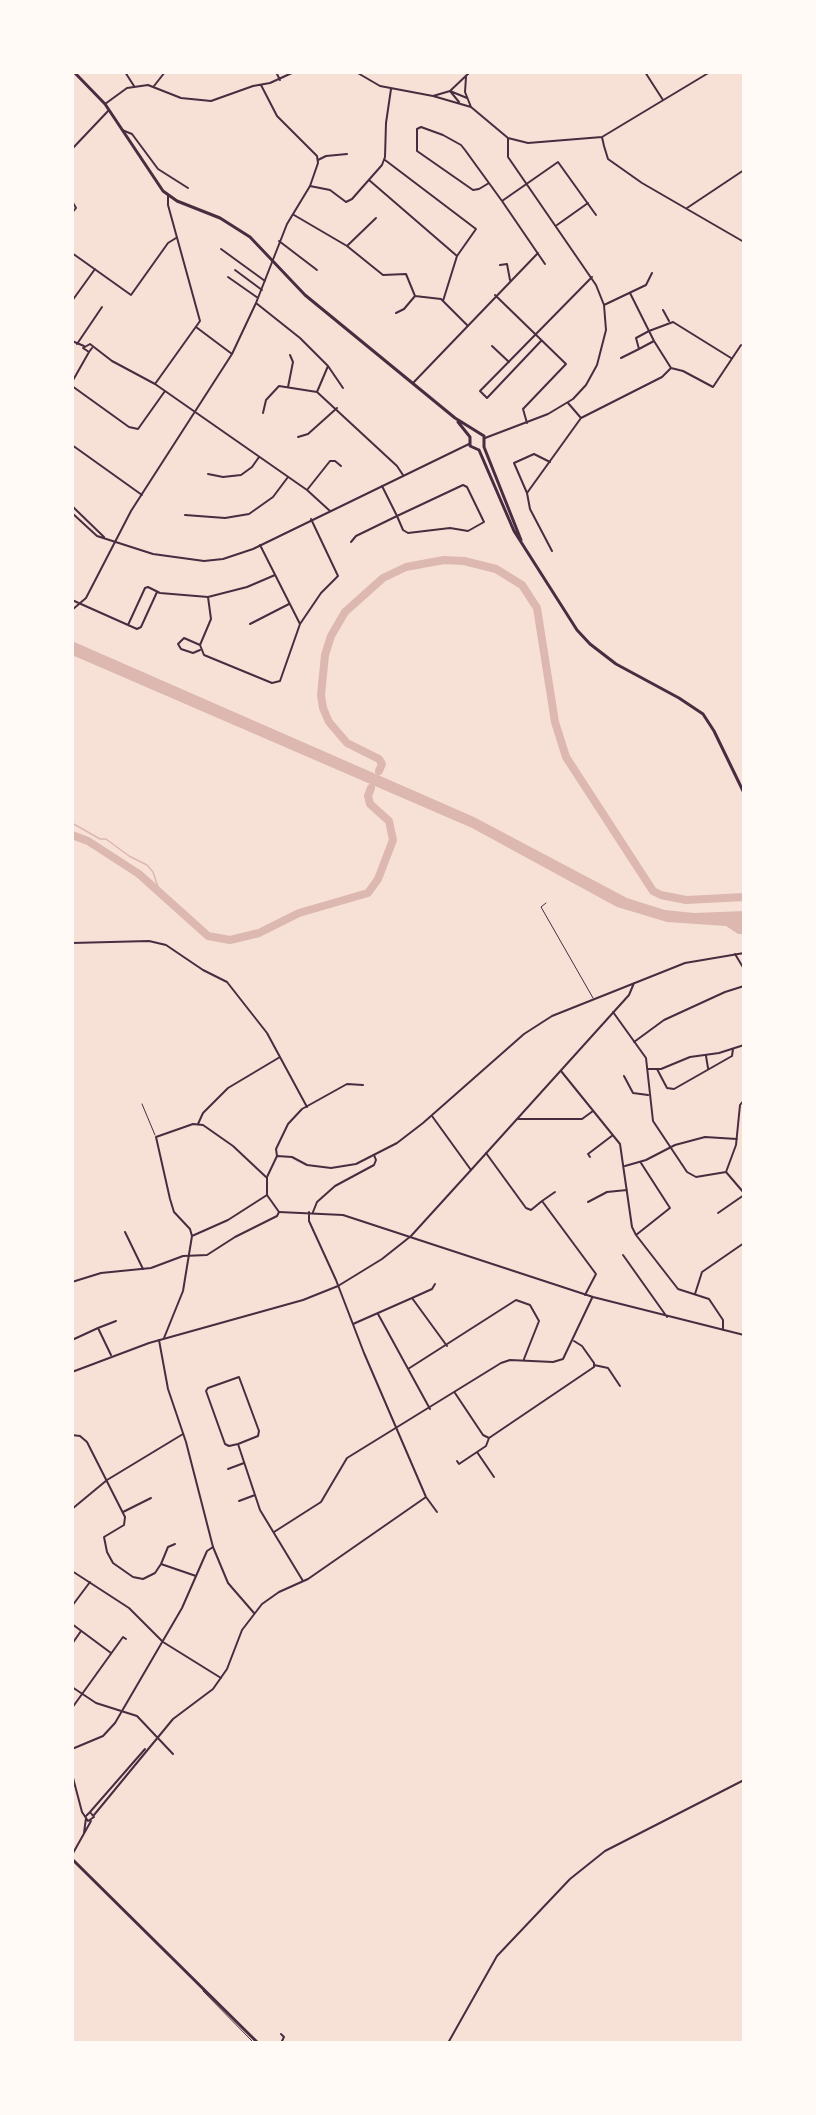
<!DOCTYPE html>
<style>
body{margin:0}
#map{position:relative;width:816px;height:2115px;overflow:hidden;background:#f7e1d7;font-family:"Work Sans",sans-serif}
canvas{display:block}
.frame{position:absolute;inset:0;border:74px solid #fffaf5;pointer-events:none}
</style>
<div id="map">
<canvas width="816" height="2115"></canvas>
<div class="frame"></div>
</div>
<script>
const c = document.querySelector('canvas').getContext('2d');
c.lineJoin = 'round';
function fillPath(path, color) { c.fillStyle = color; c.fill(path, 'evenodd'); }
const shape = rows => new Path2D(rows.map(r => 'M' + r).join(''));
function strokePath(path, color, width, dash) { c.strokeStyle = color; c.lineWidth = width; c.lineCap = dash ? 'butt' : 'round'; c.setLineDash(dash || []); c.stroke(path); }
const water = shape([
 [72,641,474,817,627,898,665,910,694,913,744,911,744,934,738,934,726,926,667,922,617,907,472,828,72,655]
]);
const stream = shape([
 [72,823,100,839,106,839,129,856,147,865,153,872,160,893]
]);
const river = shape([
 [379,771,382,764,379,759,347,743,329,722,323,708,321,695,325,655,331,636,345,612,383,578,406,567,444,560,464,561,496,569,522,585,537,608,555,722,566,757,653,891,661,895,686,900,744,897],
 [72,835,88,841,139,874,208,936,230,940,259,933,299,913,368,893,378,879,393,840,389,821,370,804,368,796,371,788]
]);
const service = shape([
 [546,903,541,907,593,998],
 [142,1104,155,1135],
 [203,1991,254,2043]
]);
const minor = shape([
 [125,72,134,86],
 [276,72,280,80],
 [356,72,380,86,433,96,450,91,470,72],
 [645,72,663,100],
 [710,72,602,137,604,146,608,159,642,183,744,242],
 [466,77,465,92,471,107,508,138,528,143,602,137],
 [154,86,165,72],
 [433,96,471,107],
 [459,102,450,91,467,98],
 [105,104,127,88,148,85,181,98,211,101,253,86,270,83,294,72],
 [122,130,132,134,158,169,188,188],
 [72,149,109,110],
 [318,160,326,156,347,154],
 [385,160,476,229,457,256,443,301],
 [369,180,457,256],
 [489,183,479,189,473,190,417,151,417,129,421,127,443,135,461,145,465,150,502,201,545,264],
 [310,186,330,190,346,202,352,199,382,165,385,157,386,123,391,89],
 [72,201,76,208,72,213],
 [502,201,558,162,596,215],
 [687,208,744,170],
 [294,215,347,246,383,275,406,274,415,296,441,299,467,325],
 [557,225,588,203],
 [279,241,317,270],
 [347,246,376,218],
 [221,249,265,281],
 [72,253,131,295,168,243,176,238],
 [500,265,507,264,510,280],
 [235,270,262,290],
 [228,277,258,298],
 [630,293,649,331,673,322,731,358],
 [495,295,566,364,523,409,527,423],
 [72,301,95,269],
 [256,303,300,338,328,366,317,392],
 [604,305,646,285,652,273],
 [663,310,669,321],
 [396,313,404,309,415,296],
 [196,327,232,354],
 [649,331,654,341,639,349,636,338,649,331],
 [72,341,84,346],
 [541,341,487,398,480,391,592,277],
 [654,341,671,368],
 [77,344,102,307],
 [492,346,509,362],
 [92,348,89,352,83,348,90,344,112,361,155,384,307,490,330,511],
 [621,358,639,349],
 [328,366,343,388],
 [72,382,89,352],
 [413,383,538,253],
 [155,384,200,321,168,205,168,196],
 [72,386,129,427,138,429,165,391],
 [288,387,293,362,290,355],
 [568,403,581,418],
 [263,413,266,400,279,386,317,392,397,466,403,475],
 [298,437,308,434,337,408],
 [485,438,548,414,573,399,586,385,597,365,606,330,604,305,596,285,508,157,508,138],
 [72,445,142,495],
 [208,474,223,477,241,475,252,467,259,457],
 [307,490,330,461,335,461,341,466],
 [527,493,514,463,534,454,550,462],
 [72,506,104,537],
 [72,513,97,536,153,554,204,561,223,559,253,549,469,444],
 [185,515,225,518,249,514,273,497,288,477],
 [351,542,356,536,397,516,463,485,467,487,484,522,468,531,450,528,408,533,403,530,397,516,382,486],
 [260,545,300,624],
 [552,551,530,509,527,493,581,418,662,377,671,368,683,371,713,387,741,345],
 [72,600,137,629,141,627,157,592],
 [72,610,86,598,131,511,232,354,256,303,287,224,310,186,318,163,317,156,277,116,261,85],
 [250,624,289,604],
 [128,625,145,588,148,587,160,593,208,597,247,587,275,575],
 [200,645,204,655,272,683,280,681,300,624,321,593,338,576,311,519],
 [200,650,193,653,181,649,178,644,184,638,200,645,211,619,208,597],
 [72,943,149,941,166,945,203,970,227,982,267,1033,307,1107],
 [735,954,744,969],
 [613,1012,646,1058,653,1121,687,1172,696,1177,726,1172,744,1193],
 [634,1042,664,1020,725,992,744,986],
 [706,1056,708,1068],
 [647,1069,661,1069,690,1057,719,1053,744,1045],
 [657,1069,667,1088,674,1089,732,1056,733,1049],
 [561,1071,620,1144,632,1227,636,1235,678,1289,709,1299,723,1320,723,1330],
 [624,1076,633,1093,648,1095],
 [432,1116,471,1170],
 [518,1119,582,1119,593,1111],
 [198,1124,203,1113,228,1088,280,1057],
 [486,1153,526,1208,531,1210,542,1201,596,1274,585,1295],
 [277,1156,276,1149,288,1124,302,1109,347,1084,363,1085],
 [590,1157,588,1154,613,1135],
 [625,1166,646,1160,675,1145,705,1137,737,1139],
 [726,1172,736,1145,740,1105,744,1100],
 [542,1201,555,1192],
 [588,1202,607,1192,627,1190],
 [279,1212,343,1215,593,1297,744,1335],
 [309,1212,309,1221,336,1280,364,1353,426,1497,437,1512],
 [313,1212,317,1202,335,1186,374,1165,376,1160,374,1155],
 [718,1213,744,1195],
 [125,1232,143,1269],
 [636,1235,670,1208,641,1163],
 [192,1236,190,1229,174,1212,170,1199,156,1137,193,1124,203,1125,233,1146,266,1177],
 [192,1236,228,1220,267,1195],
 [623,1255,667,1317],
 [695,1294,702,1272,744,1243],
 [412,1298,432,1289,435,1284],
 [378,1314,430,1409],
 [353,1324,412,1298,447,1346],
 [98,1328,116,1321],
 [164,1338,183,1291,192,1236],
 [72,1340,98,1328,111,1355],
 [159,1340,168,1389,186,1442,213,1547,228,1583,254,1613],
 [594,1365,608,1368,620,1386],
 [408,1369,516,1300,530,1305,539,1321,524,1359],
 [455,1393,483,1435,489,1438,486,1446,459,1464,457,1461],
 [72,1435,80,1436,87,1442,125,1517,124,1525,104,1537,107,1552,113,1563,133,1577,143,1579,155,1573,161,1564,196,1576],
 [489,1438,594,1367,594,1363,582,1346,574,1341],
 [238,1444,258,1436,259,1431,239,1377,208,1388,206,1391,225,1444,229,1446,238,1444,260,1510,303,1581],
 [477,1452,494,1477],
 [228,1469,244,1463],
 [239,1501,255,1495],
 [72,1509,107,1480,183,1434],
 [123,1512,151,1498],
 [274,1532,321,1502,347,1458,501,1363,510,1360,553,1362,563,1359,592,1298],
 [161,1564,168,1547,175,1544],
 [72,1571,129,1608,163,1642,221,1678],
 [72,1606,90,1582],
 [72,1624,111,1653],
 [72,1644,81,1631],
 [72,1687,96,1703,137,1716,173,1754],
 [72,1708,123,1637,126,1639],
 [72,1749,103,1736,115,1723,182,1608,207,1551,213,1547],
 [72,1774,82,1812,88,1821,94,1817,90,1812,86,1816],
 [90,1812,145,1749],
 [94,1815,173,1719,213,1689,227,1669,242,1630,262,1604,279,1592,308,1579,426,1497],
 [84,1833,86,1818],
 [72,1855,91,1821],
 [281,2034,284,2037,281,2043]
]);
const tertiary = shape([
 [72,1282,101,1273,151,1268,183,1256,207,1255,235,1237,277,1216,279,1212,267,1195,267,1177,277,1156,292,1157,307,1165,331,1168,356,1164,397,1143,423,1123,524,1034,552,1016,685,963,744,953],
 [72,1372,149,1343,303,1300,338,1286,382,1259,411,1236,471,1170,629,995,634,983],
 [448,2043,497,1956,570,1879,605,1851,744,1780]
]);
const secondary = shape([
 [74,72,105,104,163,191,177,201,220,218,250,237,305,295,455,418,484,436,484,447],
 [458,422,470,437],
 [470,437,470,446,479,450],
 [484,447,521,540],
 [479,450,514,531,577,630,590,644,616,664,679,698,703,714,714,731,744,793],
 [72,1859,258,2043]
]);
fillPath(water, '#dcb8b0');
strokePath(stream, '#dcb8b0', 1.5);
strokePath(river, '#dcb8b0', 8);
strokePath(service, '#4a2c40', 1);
strokePath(minor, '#4a2c40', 2);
strokePath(tertiary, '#4a2c40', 2);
strokePath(secondary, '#4a2c40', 3);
</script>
